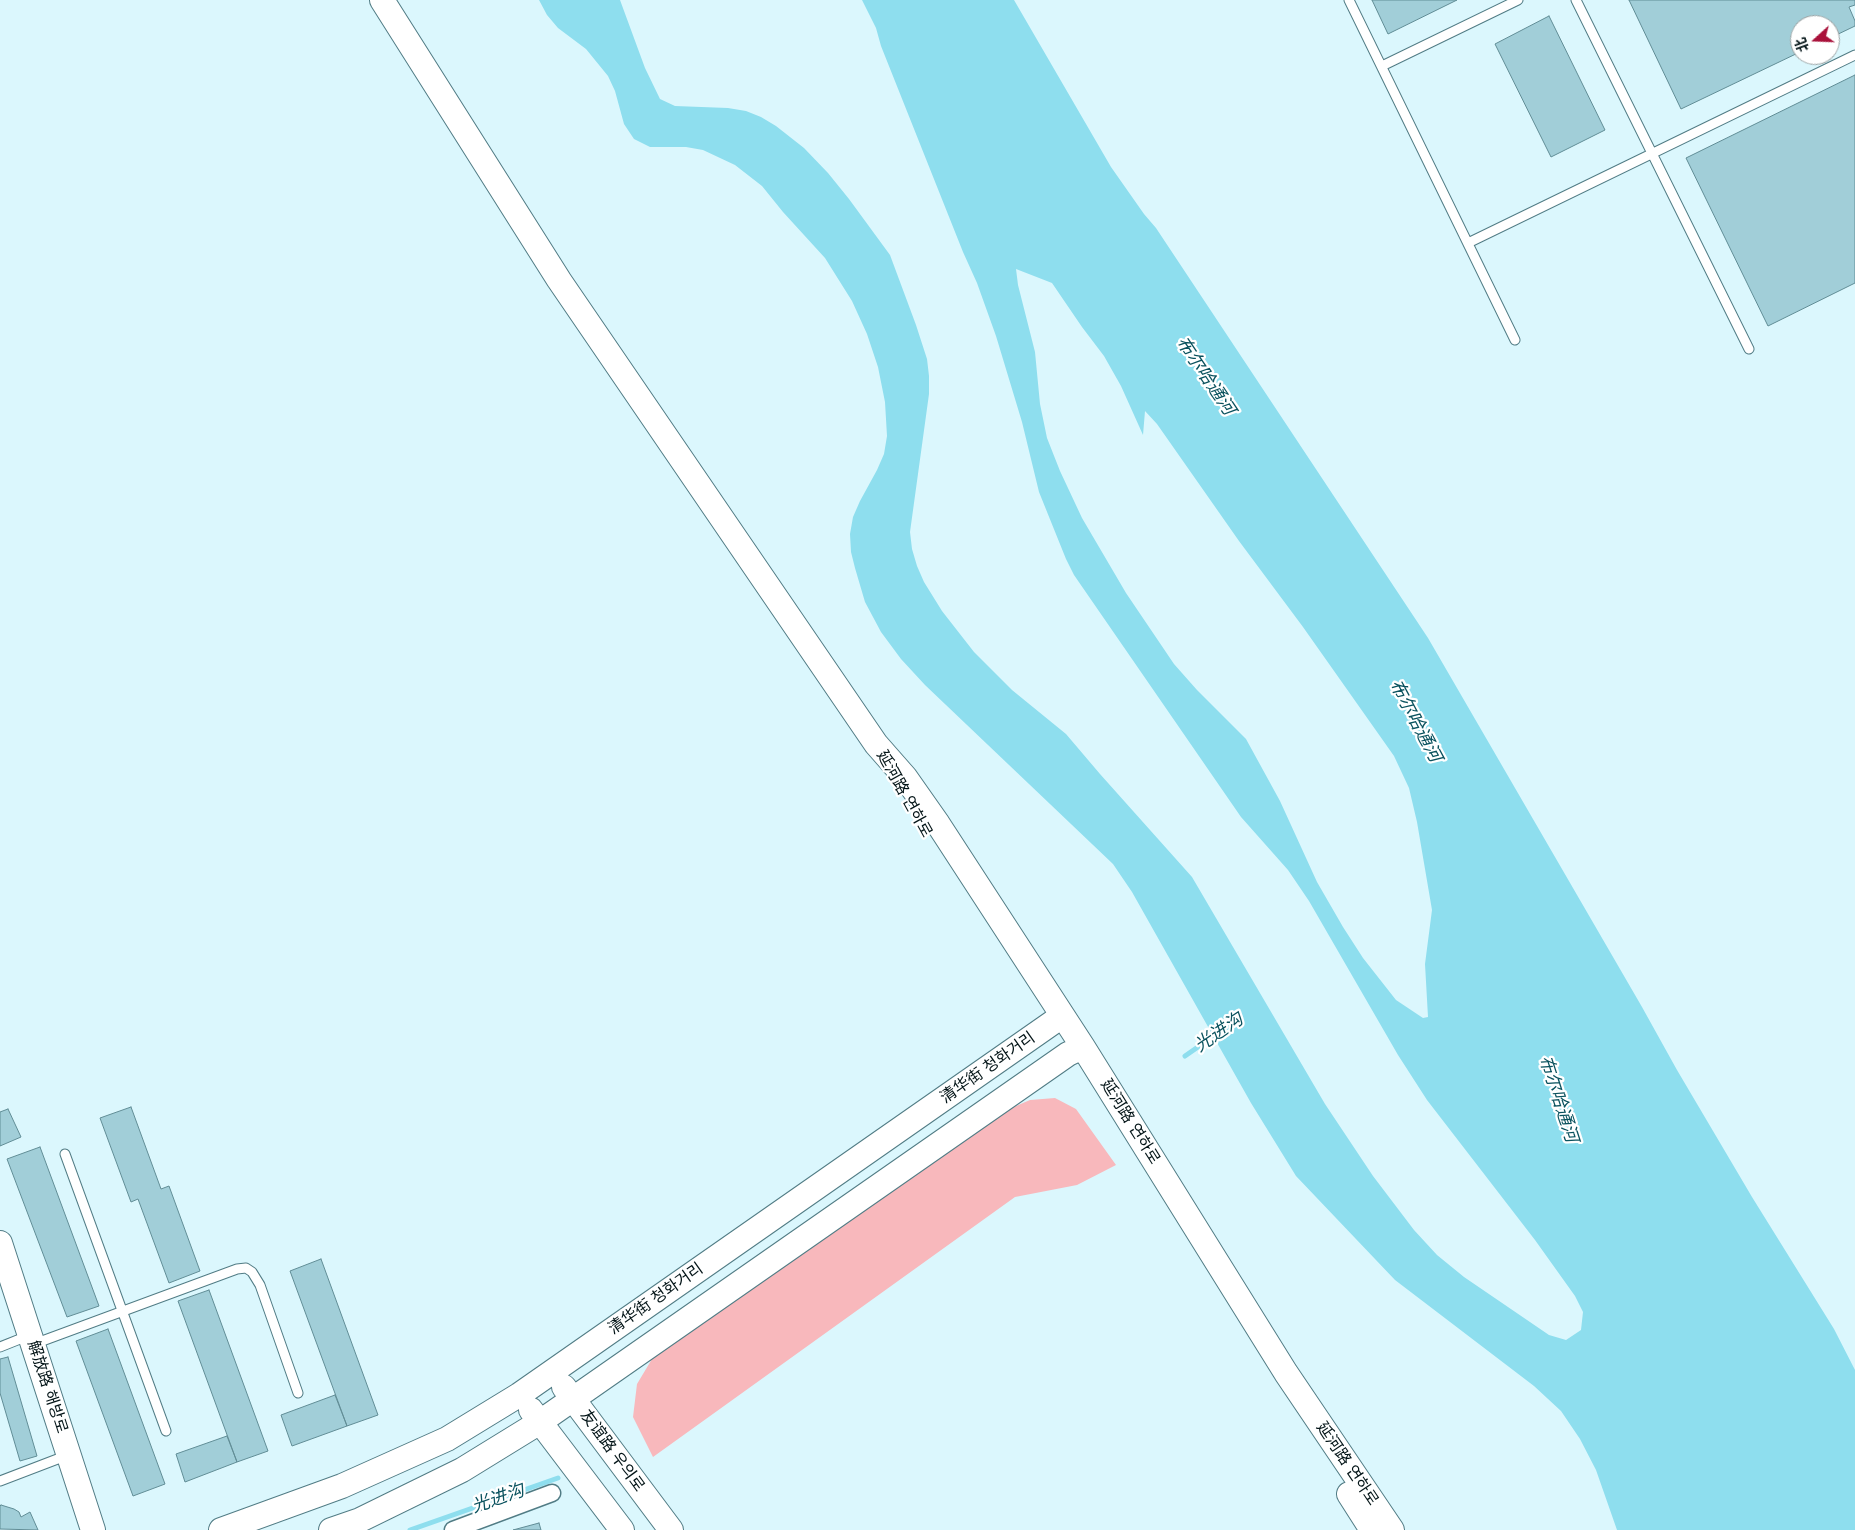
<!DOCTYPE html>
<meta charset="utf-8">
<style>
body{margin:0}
#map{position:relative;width:1855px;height:1530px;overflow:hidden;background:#dbf7fd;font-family:Arial,"Noto Sans SC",sans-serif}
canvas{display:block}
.north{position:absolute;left:1790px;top:15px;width:50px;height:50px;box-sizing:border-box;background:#fff;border:1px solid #9aa1a2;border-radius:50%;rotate:250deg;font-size:14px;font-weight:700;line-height:20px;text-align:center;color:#031417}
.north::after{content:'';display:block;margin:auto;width:18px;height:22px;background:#a9123b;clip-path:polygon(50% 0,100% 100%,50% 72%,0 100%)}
</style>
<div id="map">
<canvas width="1855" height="1530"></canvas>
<div class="north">北</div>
</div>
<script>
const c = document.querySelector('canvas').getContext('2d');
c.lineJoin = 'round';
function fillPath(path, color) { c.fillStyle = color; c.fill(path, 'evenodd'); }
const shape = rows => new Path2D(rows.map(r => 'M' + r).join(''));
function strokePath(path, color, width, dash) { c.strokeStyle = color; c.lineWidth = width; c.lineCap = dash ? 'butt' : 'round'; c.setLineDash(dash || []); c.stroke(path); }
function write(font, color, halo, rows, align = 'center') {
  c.font = font + ' Arial,"Noto Sans SC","Noto Sans KR",sans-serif'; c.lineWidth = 4.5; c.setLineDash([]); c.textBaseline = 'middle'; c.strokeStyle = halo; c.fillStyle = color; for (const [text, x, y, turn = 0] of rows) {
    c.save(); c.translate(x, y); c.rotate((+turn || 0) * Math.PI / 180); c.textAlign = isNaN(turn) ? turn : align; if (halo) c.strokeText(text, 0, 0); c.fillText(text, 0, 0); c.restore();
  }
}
const green = shape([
 [1055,1098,1076,1109,1116,1165,1077,1185,1015,1197,653,1457,633,1417,637,1384,652,1359,673,1342,1002,1112,1030,1100]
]);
const water = shape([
 [539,0,620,0,645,68,660,99,675,106,728,108,746,111,761,117,776,126,804,148,828,173,849,199,890,255,916,325,927,359,929,376,929,394,910,532,912,549,917,566,924,582,942,611,974,652,1012,690,1066,734,1100,774,1192,877,1325,1104,1373,1176,1414,1230,1437,1255,1464,1277,1549,1335,1566,1340,1581,1330,1583,1312,1575,1296,1535,1240,1427,1100,1398,1055,1309,901,1288,870,1241,817,1074,575,1066,559,1039,492,1022,422,996,336,977,283,963,252,881,46,876,28,862,0,1014,0,1111,167,1144,214,1156,228,1428,638,1642,1007,1677,1070,1752,1197,1834,1329,1855,1370,1855,1530,1617,1530,1596,1470,1580,1439,1561,1411,1534,1386,1395,1280,1296,1176,1251,1103,1132,892,1113,864,925,685,901,659,881,632,865,602,855,568,851,552,850,534,853,517,860,501,877,470,884,454,887,436,885,402,878,367,867,334,852,301,825,258,783,212,762,186,735,165,703,150,686,147,650,147,634,139,624,124,615,91,608,76,586,49,558,28,547,15],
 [1016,269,1052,283,1082,327,1104,356,1121,386,1143,435,1145,411,1157,424,1239,541,1303,627,1394,756,1409,788,1417,822,1432,910,1425,964,1428,1017,1423,1018,1396,1000,1363,958,1343,927,1317,882,1280,801,1246,739,1197,690,1174,664,1126,593,1082,518,1060,471,1047,438,1040,404,1035,352,1018,285]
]);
const stream = shape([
 [1185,1056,1218,1033],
 [410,1530,558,1478]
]);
const building = shape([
 [1372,0,1457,0,1388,34,1372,0],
 [1629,0,1855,0,1855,5,1849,7,1855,21,1855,26,1830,38,1830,25,1800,25,1800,52,1681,109,1629,0],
 [1549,16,1605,130,1551,157,1495,44,1549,16],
 [1855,75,1855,283,1768,326,1686,158,1855,75],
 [131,1107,161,1189,169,1186,200,1271,169,1283,138,1199,131,1202,100,1118,131,1107],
 [8,1109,21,1137,0,1146,0,1112,8,1109],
 [40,1147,99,1306,67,1317,7,1159,40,1147],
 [321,1259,378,1415,347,1426,290,1271,321,1259],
 [209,1290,268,1451,237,1462,178,1301,209,1290],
 [108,1329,165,1484,133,1496,76,1341,108,1329],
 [8,1357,37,1456,20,1461,0,1393,0,1359,8,1357],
 [335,1395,347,1426,292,1446,281,1415,335,1395],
 [227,1436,237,1462,185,1482,176,1454,227,1436],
 [1,1505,14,1509,19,1512,21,1517,30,1512,38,1530,0,1529,0,1506,1,1505],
 [539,1523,541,1530,513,1530,539,1523]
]);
const lane = shape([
 [1349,0,1515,340],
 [1576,0,1749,349],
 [1382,66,1518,0],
 [1468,243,1855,55],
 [65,1154,166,1431],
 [34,1344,237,1269,246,1268,252,1272,260,1285,298,1393],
 [0,1347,30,1335],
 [0,1481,68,1455]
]);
const street = shape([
 [453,1530,552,1493]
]);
const secondary = shape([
 [382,0,559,280,876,744,905,777,938,824,1083,1047,1286,1373,1392,1530],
 [0,1243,93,1530],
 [564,1387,671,1530],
 [531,1410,622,1530],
 [1349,1494,1372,1530],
 [221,1530,342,1486,447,1439,519,1395,1062,1016],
 [331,1530,360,1520,462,1470,540,1422,1068,1054,1083,1047]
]);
const streetNames = [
 ["延河路 연하로",904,794,61],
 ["清华街 청화거리",988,1068,-35],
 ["延河路 연하로",1130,1122,58],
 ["清华街 청화거리",656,1299,-35],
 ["解放路 해방로",47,1387,72],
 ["友谊路 우의로",612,1451,54],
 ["延河路 연하로",1347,1464,56]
];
const waterNames = [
 ["布尔哈通河",1205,376,56],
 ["布尔哈通河",1415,721,62],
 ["光进沟",1219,1033,-34],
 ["布尔哈通河",1558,1099,72],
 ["光进沟",498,1499,-19]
];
fillPath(green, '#f8b8bc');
fillPath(water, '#8edeee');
strokePath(stream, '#8edeee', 5);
fillPath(building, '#a1ced8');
strokePath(building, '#618d96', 1);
strokePath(lane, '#517c85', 11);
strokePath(street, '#517c85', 19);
strokePath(secondary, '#517c85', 26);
strokePath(lane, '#fff', 9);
strokePath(street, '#fff', 16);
strokePath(secondary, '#fff', 24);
write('16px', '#031417', '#fff', streetNames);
write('italic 18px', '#0a525e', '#fff', waterNames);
</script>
